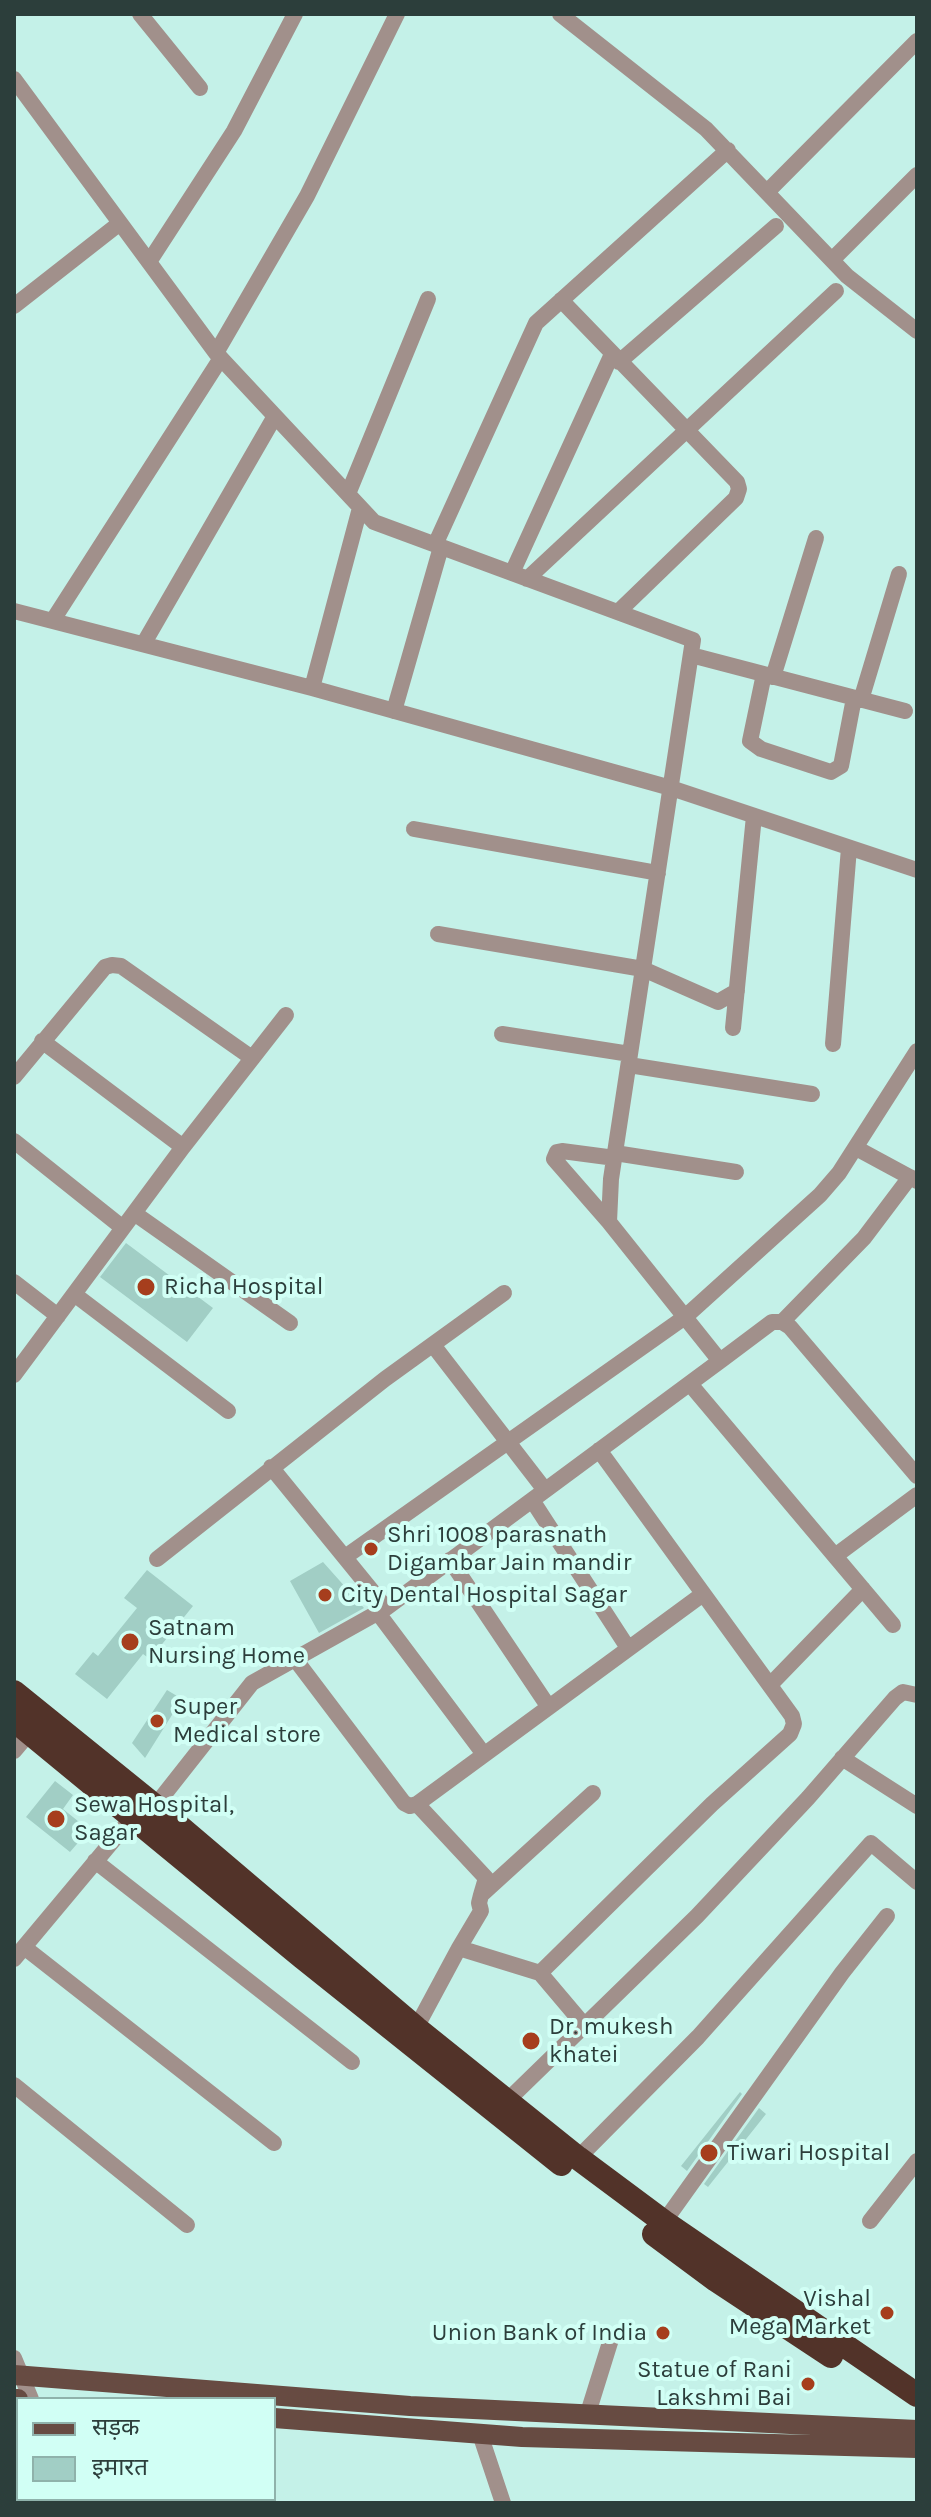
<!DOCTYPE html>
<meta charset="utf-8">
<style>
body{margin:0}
#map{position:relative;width:931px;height:2517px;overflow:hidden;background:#c4f1e8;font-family:Karla,"Noto Sans Devanagari",sans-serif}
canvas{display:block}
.frame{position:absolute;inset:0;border:16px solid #2c3e3b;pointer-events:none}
.legend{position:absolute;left:16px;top:2397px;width:260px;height:104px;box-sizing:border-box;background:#d1fff5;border:2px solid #8fb2ab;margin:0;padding:10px 14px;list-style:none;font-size:24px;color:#2c3e3b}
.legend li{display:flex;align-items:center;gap:16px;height:40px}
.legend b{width:40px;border:2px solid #8fb2ab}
</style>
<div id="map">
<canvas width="931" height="2517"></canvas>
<div class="frame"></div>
<ul class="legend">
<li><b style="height:10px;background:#674b42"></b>सड़क</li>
<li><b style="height:22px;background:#a1cec5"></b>इमारत</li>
</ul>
</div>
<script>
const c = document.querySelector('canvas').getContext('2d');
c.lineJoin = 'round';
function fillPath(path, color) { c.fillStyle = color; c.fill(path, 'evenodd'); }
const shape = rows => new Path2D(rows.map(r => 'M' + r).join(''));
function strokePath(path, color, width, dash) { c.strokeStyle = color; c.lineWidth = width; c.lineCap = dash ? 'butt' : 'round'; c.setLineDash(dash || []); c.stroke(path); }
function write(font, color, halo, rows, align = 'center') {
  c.font = font + ' Karla,sans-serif'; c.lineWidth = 8; c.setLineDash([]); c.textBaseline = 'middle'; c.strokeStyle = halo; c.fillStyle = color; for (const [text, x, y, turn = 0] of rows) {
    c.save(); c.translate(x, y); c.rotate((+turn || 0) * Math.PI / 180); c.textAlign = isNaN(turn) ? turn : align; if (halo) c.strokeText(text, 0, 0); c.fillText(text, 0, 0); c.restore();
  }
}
const building = shape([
 [126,1243,213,1308,187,1342,100,1277],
 [323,1562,364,1608,319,1633,290,1581],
 [147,1570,193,1606,150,1659,143,1654,107,1699,75,1674,93,1652,98,1656,137,1608,124,1598],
 [167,1690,182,1699,145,1758,132,1743],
 [55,1781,73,1795,63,1809,89,1830,70,1852,26,1817],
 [740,2092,742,2094,687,2171,681,2166],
 [759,2108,766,2114,708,2187,704,2184]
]);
const street = shape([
 [140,14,200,88],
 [560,14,706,129,847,276,917,331],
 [14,79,216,353,374,522,693,640,611,1179,609,1222,720,1361,386,1608,252,1683,155,1806,131,1819,14,1959],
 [768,191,917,41],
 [832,260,917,175],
 [149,262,234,131,295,14],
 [561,300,737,482,739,489,736,498,618,612],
 [14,306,120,223],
 [216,353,307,196,397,14],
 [619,362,776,226],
 [348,494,428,299],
 [435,545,536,323,728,150],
 [512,573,612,354],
 [527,579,836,291],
 [14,611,312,688,671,788,917,870],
 [53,620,221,358],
 [144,643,275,416],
 [691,655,905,711],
 [764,674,750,741,761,749,831,772,841,766,854,698],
 [773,677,816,538],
 [312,688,360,508],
 [861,700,899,574],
 [394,711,441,547],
 [414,829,658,873],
 [438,934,643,969,718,1002,737,991],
 [733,1028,754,816],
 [502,1034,630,1054],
 [42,1041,183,1147],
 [833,1044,849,848],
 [629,1065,812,1094],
 [14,1077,105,967,112,965,121,966,252,1058],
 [14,1141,123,1228],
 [856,1148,917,1181],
 [615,1153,736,1172],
 [134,1213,290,1323],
 [609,1222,554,1159,557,1152,562,1151,615,1158],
 [14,1282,58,1316],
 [74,1294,228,1411],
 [782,1322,864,1238,910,1177],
 [433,1345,545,1490],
 [720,1361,772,1322,782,1322,790,1327,917,1476],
 [14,1375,183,1147,286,1015],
 [690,1384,893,1625],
 [271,1467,386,1608],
 [532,1500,628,1648],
 [835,1556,917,1495],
 [345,1557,685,1317,820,1195,839,1173,917,1051],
 [157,1559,385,1379,504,1293],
 [450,1560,548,1706],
 [378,1613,483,1753],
 [295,1659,404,1803,410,1806,417,1804,703,1594],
 [770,1685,863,1589],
 [14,1751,30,1732],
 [842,1758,917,1806],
 [417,1804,486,1878,481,1895],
 [95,1861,352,2062],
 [24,1947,274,2143],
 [540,1973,712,1804,790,1734,794,1724,792,1716,599,1450],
 [584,2025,540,1973,459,1948,481,1911,479,1903,481,1895,593,1793],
 [416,2028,459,1948],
 [14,2085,187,2225],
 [508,2100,697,1916,808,1798,895,1698,903,1692,917,1695],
 [578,2158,698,2037,871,1843,917,1882],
 [870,2221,917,2161],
 [664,2222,842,1973,887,1916],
 [14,2358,31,2399],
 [588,2413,612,2336],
 [480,2434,503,2503]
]);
const primary = shape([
 [14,2375,410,2406,917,2430],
 [14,2399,18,2399],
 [274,2418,522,2437,917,2448]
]);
const highway = shape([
 [14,1692,155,1806,416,2028,578,2158,664,2222,917,2395],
 [14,1720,302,1957,561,2164],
 [654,2234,716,2280,831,2356]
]);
const markers = [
 [146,1287,10,"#a63e1d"],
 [371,1549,8,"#a63e1d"],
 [325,1595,8,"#a63e1d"],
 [130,1642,10,"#a63e1d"],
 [157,1721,8,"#a63e1d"],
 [56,1819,10,"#a63e1d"],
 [531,2041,10,"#a63e1d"],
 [709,2153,10,"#a63e1d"],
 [887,2313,8,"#a63e1d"],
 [663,2333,8,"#a63e1d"],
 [808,2384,8,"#a63e1d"]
];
const poiNames = [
 ["Richa Hospital",164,1287],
 ["Shri 1008 parasnath",387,1535],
 ["Digambar Jain mandir",387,1563],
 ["City Dental Hospital Sagar",341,1595],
 ["Satnam",148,1628],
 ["Nursing Home",148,1656],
 ["Super",173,1707],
 ["Medical store",173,1735],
 ["Sewa Hospital,",74,1805],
 ["Sagar",74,1833],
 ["Dr. mukesh",549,2027],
 ["khatei",549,2055],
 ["Tiwari Hospital",727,2153],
 ["Vishal",871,2299,"right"],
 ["Mega Market",871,2327,"right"],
 ["Union Bank of India",647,2333,"right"],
 ["Statue of Rani",792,2370,"right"],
 ["Lakshmi Bai",792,2398,"right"]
];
fillPath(building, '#a1cec5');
strokePath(street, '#a1908b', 16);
strokePath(primary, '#674b42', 20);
strokePath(highway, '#523329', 24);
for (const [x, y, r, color] of markers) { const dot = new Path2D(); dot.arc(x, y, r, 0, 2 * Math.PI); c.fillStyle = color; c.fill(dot); strokePath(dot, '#d1fff5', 3); }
write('24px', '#2c3e3b', '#d1fff5', poiNames, 'left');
</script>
